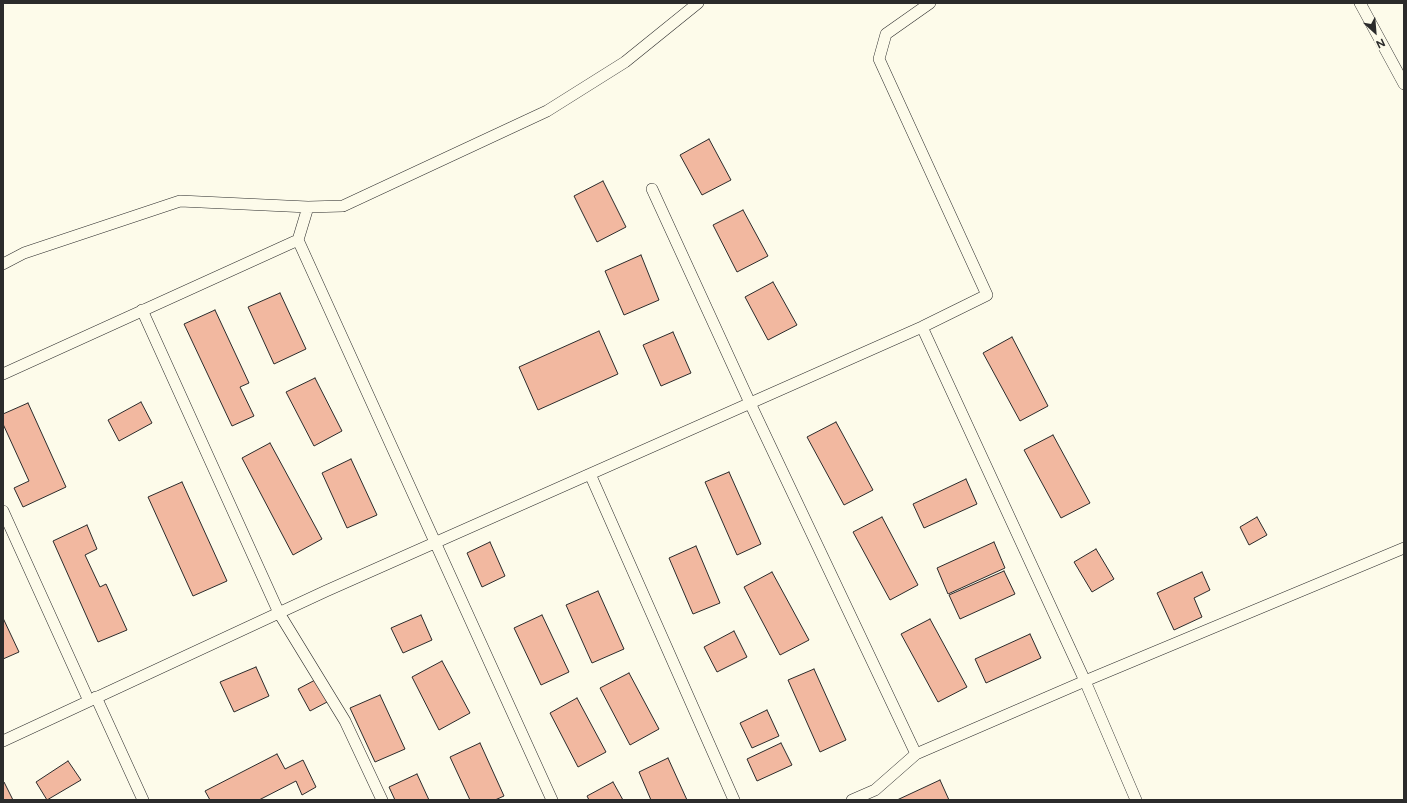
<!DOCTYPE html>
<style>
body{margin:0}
#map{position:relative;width:1407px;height:803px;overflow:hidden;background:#fdfbea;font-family:Figtree,sans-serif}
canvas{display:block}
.frame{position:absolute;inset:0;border:4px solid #2b2b2b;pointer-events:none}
.north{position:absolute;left:1355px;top:12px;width:40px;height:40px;-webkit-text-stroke:3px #fdfbea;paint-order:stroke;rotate:154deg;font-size:11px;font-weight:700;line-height:16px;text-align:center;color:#2b2b2b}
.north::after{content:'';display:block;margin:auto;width:14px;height:18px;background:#2b2b2b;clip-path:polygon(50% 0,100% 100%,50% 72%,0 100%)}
</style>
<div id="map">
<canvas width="1407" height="803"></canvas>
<div class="frame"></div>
<div class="north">N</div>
</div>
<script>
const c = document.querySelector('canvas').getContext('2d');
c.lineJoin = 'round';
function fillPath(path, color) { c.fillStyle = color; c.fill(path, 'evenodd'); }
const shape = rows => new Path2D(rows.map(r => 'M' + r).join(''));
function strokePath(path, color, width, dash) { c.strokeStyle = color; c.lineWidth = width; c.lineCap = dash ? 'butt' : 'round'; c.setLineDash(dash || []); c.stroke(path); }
const building = shape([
 [709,139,731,180,702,195,680,155,709,139],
 [603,181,626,227,597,242,574,196,603,181],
 [743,210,768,256,737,272,713,225,743,210],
 [641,255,659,300,624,315,605,271,641,255],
 [773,282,797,325,768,340,745,297,773,282],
 [280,293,306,349,274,364,248,307,280,293],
 [215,310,249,383,240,387,254,416,232,426,184,324,215,310],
 [599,331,618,374,538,410,519,367,599,331],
 [673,332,691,373,661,386,643,345,673,332],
 [1012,337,1048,406,1020,421,983,353,1012,337],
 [315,378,342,431,314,446,286,392,315,378],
 [141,402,152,423,119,441,108,420,141,402],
 [28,403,66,487,23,507,14,488,29,481,3,424,3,414,28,403],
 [836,422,873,490,844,505,807,437,836,422],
 [1053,435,1090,503,1061,518,1024,450,1053,435],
 [270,443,322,539,293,555,242,458,270,443],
 [351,459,377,515,347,528,322,473,351,459],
 [729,472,761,544,737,555,705,482,729,472],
 [966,479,977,504,924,528,913,504,966,479],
 [182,482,227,581,193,596,148,497,182,482],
 [882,517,918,585,890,600,853,532,882,517],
 [1257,517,1267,535,1249,545,1240,527,1257,517],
 [87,525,97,549,85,555,100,587,106,584,127,630,98,642,53,541,87,525],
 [490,542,505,576,482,587,467,553,490,542],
 [994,542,1005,568,948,594,937,568,994,542],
 [696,546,720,603,693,614,669,558,696,546],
 [1096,549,1114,579,1092,592,1074,562,1096,549],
 [1004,571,1015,594,960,619,949,595,1004,571],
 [772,572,809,640,780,655,744,587,772,572],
 [1202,572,1210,590,1194,598,1202,617,1174,630,1157,593,1202,572],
 [598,591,624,649,592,663,566,605,598,591],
 [421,615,432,640,403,653,391,628,421,615],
 [542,615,569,672,541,685,514,628,542,615],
 [3,618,19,652,3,659,3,618],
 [930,619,967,687,938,702,901,634,930,619],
 [734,631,747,657,717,672,704,647,734,631],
 [1030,634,1041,658,986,683,975,659,1030,634],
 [442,661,470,713,439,730,412,677,442,661],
 [256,667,269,696,234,712,220,682,256,667],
 [814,669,846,740,820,752,788,680,814,669],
 [629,673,659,729,630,745,600,688,629,673],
 [317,679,329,701,310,711,298,689,317,679],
 [380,695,405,749,375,762,350,708,380,695],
 [577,698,606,752,578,767,550,713,577,698],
 [767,710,779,736,752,748,740,723,767,710],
 [480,743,504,796,495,800,470,800,450,757,480,743],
 [781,743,792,765,757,781,747,759,781,743],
 [277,754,285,769,303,760,316,787,302,795,296,781,259,800,210,800,205,791,277,754],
 [668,758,687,800,651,800,639,772,668,758],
 [68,761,81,780,47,800,36,782,68,761],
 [417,774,429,800,395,800,389,787,417,774],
 [940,780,949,800,897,800,940,780],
 [3,782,4,782,13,800,3,800,3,782],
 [613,782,623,800,589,800,587,796,613,782]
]);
const lane = shape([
 [1360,3,1404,84],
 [652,189,750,403,916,754],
 [308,207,298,240,552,800],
 [3,264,24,253,180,201,308,207,343,206,547,111,625,62,698,3],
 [142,310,279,613,345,721,382,800],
 [922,327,1085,681,1136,800],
 [3,374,298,240],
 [590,474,734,800],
 [3,511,89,701],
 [96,697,143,800],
 [3,741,326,591,922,327,987,295,879,59,886,34,930,3],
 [852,800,875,790,916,754,1085,681,1404,548]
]);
fillPath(building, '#f2b8a0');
strokePath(building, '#2b2b2b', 1);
strokePath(lane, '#2b2b2b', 12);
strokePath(lane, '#fdfbea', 11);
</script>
